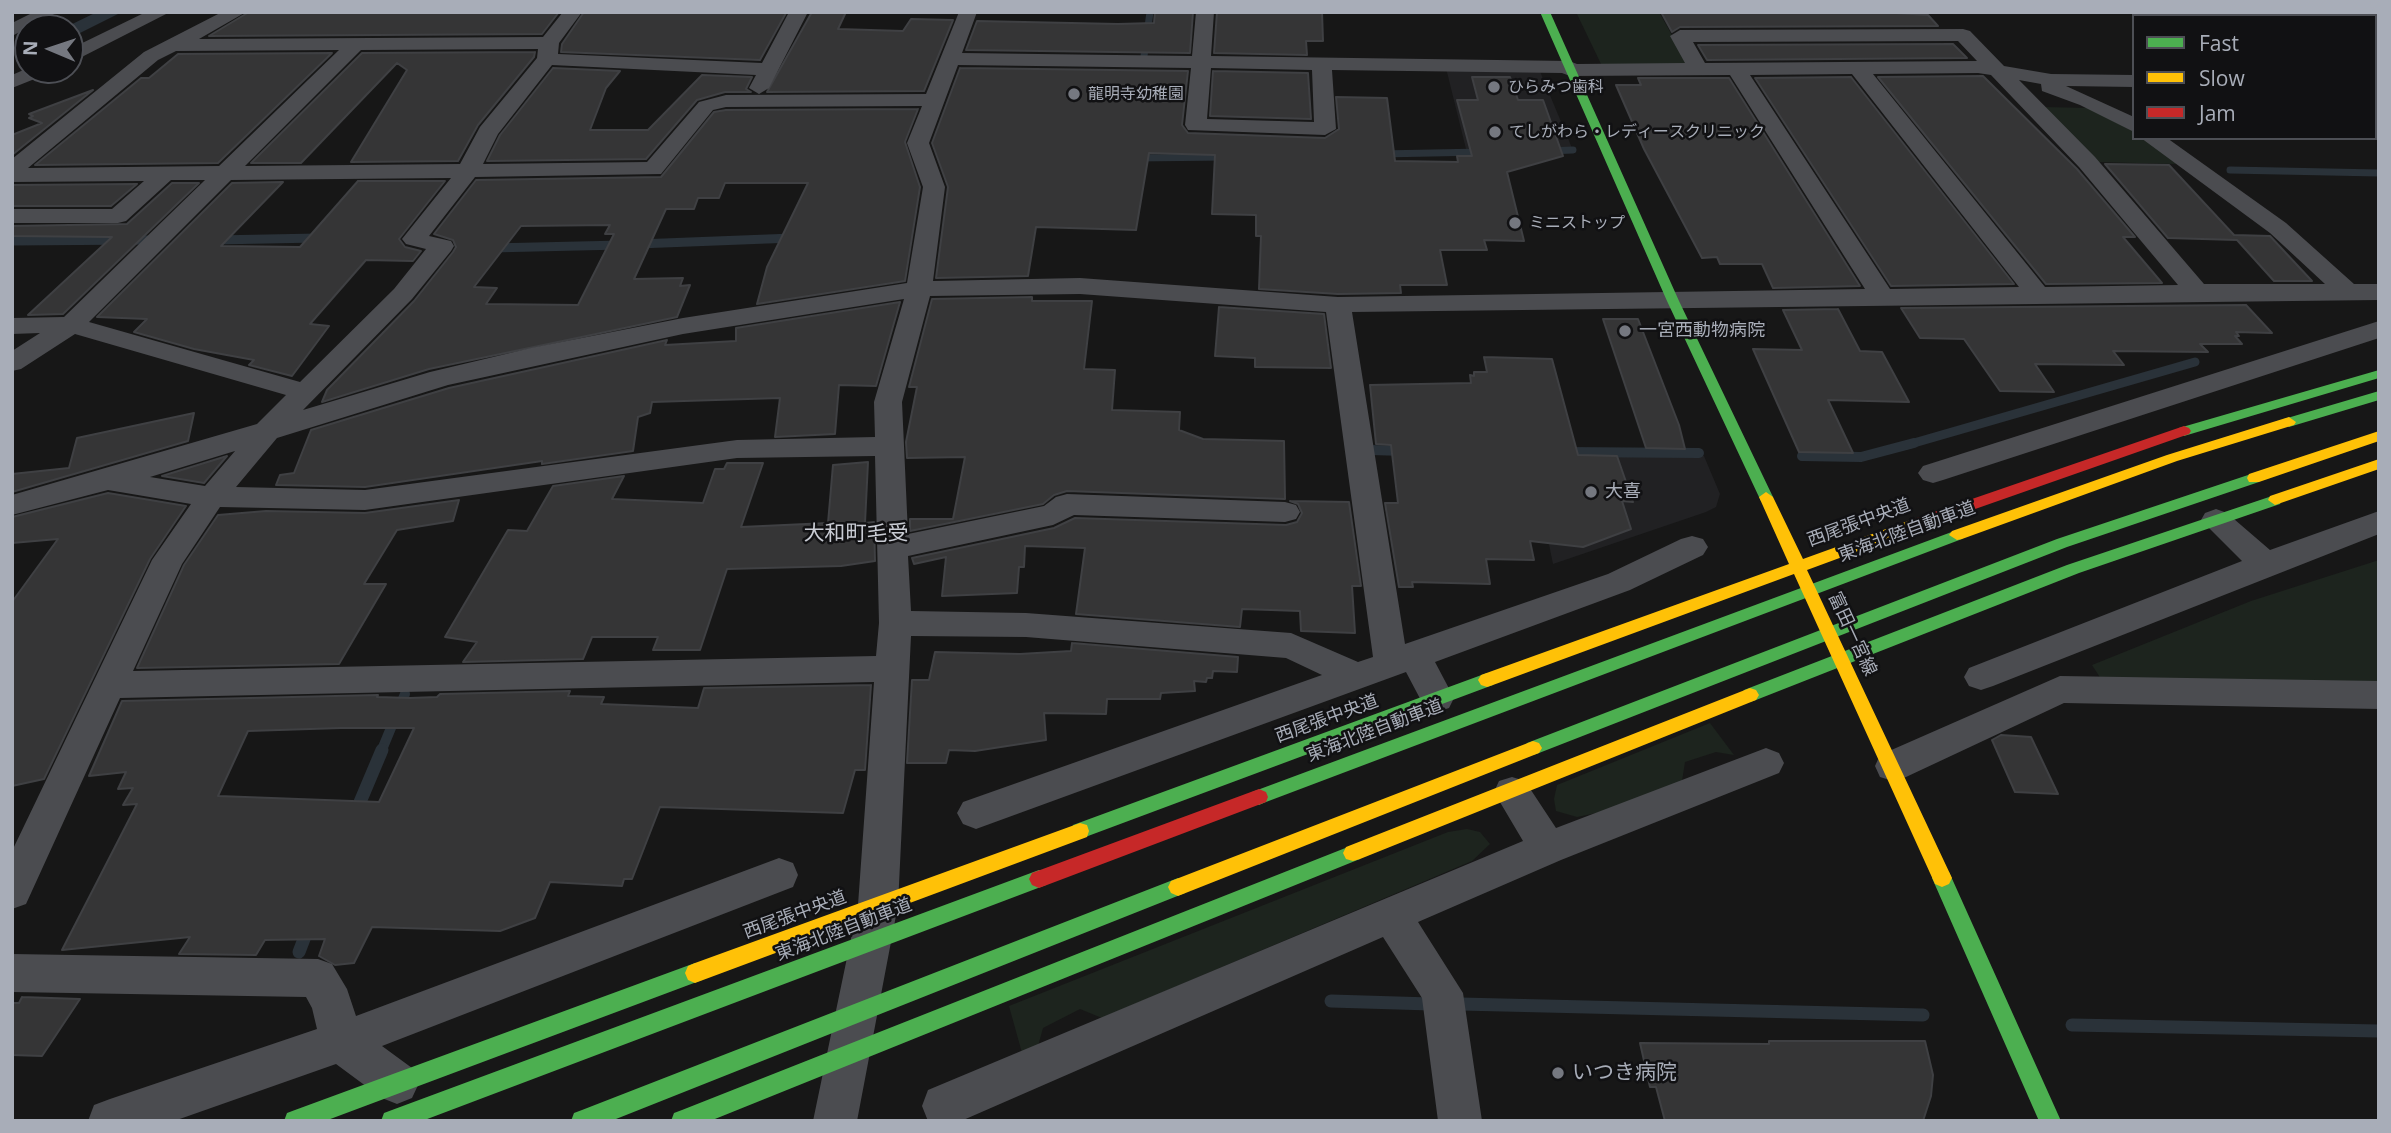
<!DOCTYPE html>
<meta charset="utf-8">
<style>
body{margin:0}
#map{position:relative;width:2391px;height:1133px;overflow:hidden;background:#171717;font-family:"Open Sans",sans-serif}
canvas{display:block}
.frame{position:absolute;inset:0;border:14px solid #a8adb8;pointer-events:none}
.legend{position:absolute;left:2132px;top:14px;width:245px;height:126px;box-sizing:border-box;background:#111113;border:2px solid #4d4f55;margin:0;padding:9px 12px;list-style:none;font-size:21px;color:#a8adb8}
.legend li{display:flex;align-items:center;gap:14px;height:35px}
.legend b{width:35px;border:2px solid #4d4f55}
.north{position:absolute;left:14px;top:14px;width:70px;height:70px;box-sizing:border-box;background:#111113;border:2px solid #4d4f55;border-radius:50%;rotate:272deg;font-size:19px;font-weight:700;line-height:28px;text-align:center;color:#a8adb8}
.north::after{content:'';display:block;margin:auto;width:24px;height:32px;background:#757880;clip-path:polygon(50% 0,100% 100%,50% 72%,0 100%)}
</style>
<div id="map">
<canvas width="2391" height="1133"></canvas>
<div class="frame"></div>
<ul class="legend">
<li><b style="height:9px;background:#4caf50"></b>Fast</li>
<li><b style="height:9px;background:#ffc107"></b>Slow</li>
<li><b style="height:9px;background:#c62828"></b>Jam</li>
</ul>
<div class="north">N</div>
</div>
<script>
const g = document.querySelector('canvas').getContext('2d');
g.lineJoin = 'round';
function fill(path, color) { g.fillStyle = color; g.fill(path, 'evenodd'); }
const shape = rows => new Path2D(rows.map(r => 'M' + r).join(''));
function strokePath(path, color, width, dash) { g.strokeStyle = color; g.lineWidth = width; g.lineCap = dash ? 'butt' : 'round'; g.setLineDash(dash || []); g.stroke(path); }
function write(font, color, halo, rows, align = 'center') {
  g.font = font + ' "Open Sans","Noto Sans JP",sans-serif'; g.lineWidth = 5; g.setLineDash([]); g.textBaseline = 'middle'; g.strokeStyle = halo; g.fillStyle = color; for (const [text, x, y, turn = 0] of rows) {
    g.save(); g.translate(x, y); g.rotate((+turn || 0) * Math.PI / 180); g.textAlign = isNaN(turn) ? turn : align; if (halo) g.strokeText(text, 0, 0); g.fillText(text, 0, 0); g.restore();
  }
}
fill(shape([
 [1446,68,1539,69,1572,148,1466,149],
 [1530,451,1704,456,1720,494,1716,507,1706,512,1553,564]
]), '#212123');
fill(shape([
 [1576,12,1659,12,1688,64,1601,64],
 [2042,107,2089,108,2134,132,2134,138,2143,138,2177,164,2096,162],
 [2379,560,2379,685,2101,679,2092,665,2251,601],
 [1710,723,1734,755,1716,752,1685,762,1682,781,1611,810,1577,817,1556,811,1554,799,1557,785],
 [1467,829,1480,832,1490,844,1472,861,1102,1018,1080,1009,1043,1028,1038,1046,1022,1053,1009,1006,1448,832]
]), '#1d241e');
fill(shape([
 [97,12,122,12,70,38,70,28,64,28]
]), '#2a3239');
strokePath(shape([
 [1144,56,1150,12],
 [1548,151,1573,150],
 [1380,154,1483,152],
 [1135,158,1227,157],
 [2230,170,2379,173]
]), '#2a3239', 7);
strokePath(shape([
 [215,240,318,238],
 [12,241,147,240],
 [638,244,793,238],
 [491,248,622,245],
 [1907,445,2195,362]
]), '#2a3239', 9);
strokePath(shape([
 [1371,450,1404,451],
 [1563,452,1699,453],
 [1802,456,1861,457,1914,443],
 [381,752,405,694]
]), '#2a3239', 10);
strokePath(shape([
 [355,814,382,750],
 [299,952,309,926],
 [1331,1001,1431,1004],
 [1461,1004,1923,1015],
 [2072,1025,2379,1031]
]), '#2a3239', 13);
const building = shape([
 [249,12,559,12,542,34,209,36,249,12],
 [584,12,738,12,786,13,760,60,561,52,562,44,584,12],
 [812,12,846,12,838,29,903,31,911,19,953,20,924,91,767,92,812,12],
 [1155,12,1193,12,1190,53,966,50,977,21,1118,24,1154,23,1155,12],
 [1217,12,1322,12,1323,41,1306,41,1307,55,1214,53,1217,12],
 [1661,12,1879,12,1928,15,1938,26,1680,27,1672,32,1661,12],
 [1953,44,1967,58,1707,60,1698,45,1953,44],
 [535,52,534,57,478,125,458,161,351,162,407,70,397,63,301,163,251,163,362,53,535,52],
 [332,53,218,163,35,165,141,78,149,78,178,54,332,53],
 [553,68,620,71,606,88,590,130,648,130,702,75,752,77,746,89,751,92,725,92,697,100,646,159,487,161,500,135,553,68],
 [960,68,1188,71,1182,125,1188,133,1325,138,1339,129,1336,97,1387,98,1395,161,1458,162,1457,156,1472,156,1457,100,1478,100,1472,77,1510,77,1518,100,1543,100,1563,156,1507,172,1524,241,1484,240,1487,250,1440,250,1447,285,1400,285,1401,293,1338,294,1259,289,1261,236,1256,236,1256,215,1212,214,1215,155,1149,153,1136,230,1036,227,1028,276,936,278,948,187,932,143,960,68],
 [1213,71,1308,73,1311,119,1210,116,1213,71],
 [1983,76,2077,169,2135,237,2123,237,2162,283,2046,284,1878,77,1983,76],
 [1851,77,2014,284,1891,286,1755,78,1851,77],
 [1638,78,1729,78,1860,286,1773,288,1762,264,1720,264,1717,257,1702,258,1644,149,1616,85,1641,85,1638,78],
 [93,90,12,155,12,135,42,123,29,118,33,116,29,114,93,90],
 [918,109,905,142,920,187,905,281,757,304,767,267,808,183,725,183,719,198,698,198,694,209,666,209,634,279,683,278,680,286,690,285,677,317,429,369,322,402,327,390,414,301,453,252,456,247,453,240,434,234,476,180,661,177,714,112,726,110,918,109],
 [610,225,605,234,614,234,578,305,486,304,497,288,474,287,521,226,610,225],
 [2105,164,2169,165,2234,235,2270,236,2312,281,2274,281,2237,240,2168,238,2105,164],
 [358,181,445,181,399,239,405,247,421,251,413,261,366,260,310,324,329,326,292,376,249,365,254,360,194,349,134,332,147,319,97,317,232,183,283,182,221,246,300,247,358,181],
 [172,183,199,183,63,314,28,315,112,237,12,236,12,226,127,224,172,183],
 [137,184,111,206,12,206,12,185,137,184],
 [1032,297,1032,301,1092,301,1084,369,1115,370,1112,410,1180,412,1179,430,1203,439,1284,441,1285,499,1067,491,1054,495,1043,504,910,531,910,519,953,519,965,457,907,458,906,442,917,387,909,387,932,299,1032,297],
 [900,302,876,386,839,385,835,434,775,437,780,398,652,402,650,413,638,417,633,451,542,464,542,461,365,487,276,485,280,475,294,473,311,430,449,388,667,340,665,345,736,341,736,328,900,302],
 [2246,305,2272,333,2236,332,2239,336,2235,336,2242,344,2200,344,2208,352,2113,351,2124,365,2035,364,2054,392,2000,391,1964,339,1920,338,1901,308,2246,305],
 [1219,307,1324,314,1331,368,1255,367,1255,358,1215,356,1219,307],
 [1838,309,1860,351,1882,352,1909,402,1828,400,1853,453,1799,452,1753,349,1802,350,1783,310,1838,309],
 [1603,319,1638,319,1679,425,1685,449,1646,448,1603,319],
 [1484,357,1552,359,1578,455,1617,456,1633,502,1622,501,1631,529,1583,547,1530,541,1534,560,1486,559,1490,584,1412,582,1413,587,1399,587,1385,503,1398,503,1391,445,1376,444,1370,385,1471,383,1470,375,1474,376,1474,372,1487,372,1484,357],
 [194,413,188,441,12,492,12,474,69,468,77,438,194,413],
 [227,456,204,483,162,476,227,456],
 [868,462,865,523,874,522,875,561,841,566,727,569,700,650,653,650,658,637,592,637,583,659,463,662,477,642,445,637,508,530,527,531,553,486,624,476,612,499,703,503,715,469,724,469,727,463,763,463,741,527,828,523,833,465,868,462],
 [108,493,186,506,150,559,44,779,12,786,12,602,58,539,12,543,12,517,108,493],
 [459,500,453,521,397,530,364,584,386,584,339,664,137,668,184,565,218,515,266,511,365,513,459,500],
 [1290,501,1349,502,1361,586,1352,586,1355,633,1301,631,1300,611,1242,609,1240,627,1076,614,1085,548,1025,546,1024,567,1019,567,1017,593,942,596,946,557,914,564,912,558,1054,528,1075,518,1286,525,1297,522,1302,513,1298,504,1290,501],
 [1072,643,1238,657,1237,672,1213,671,1212,678,1207,678,1206,682,1194,681,1195,691,1161,693,1160,699,1107,699,1106,714,1044,713,1046,740,975,751,949,750,946,763,907,763,912,680,929,680,935,652,1020,654,1071,651,1072,643],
 [871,685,865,770,855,770,843,813,660,807,632,879,624,879,622,886,550,882,535,918,500,931,372,927,354,963,335,965,319,956,325,939,265,940,256,955,179,954,190,937,62,950,137,804,123,805,133,788,118,789,126,772,89,776,122,701,378,695,377,697,410,698,437,697,440,694,570,691,568,696,604,697,601,704,698,708,704,688,871,685],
 [341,728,414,728,379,802,218,796,248,731,341,728],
 [2001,735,2031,737,2058,794,2015,792,1992,740,2001,735],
 [22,997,80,999,42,1056,12,1055,12,1003,19,1003,22,997],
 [1769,1041,1925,1041,1933,1075,1931,1096,1923,1121,1665,1121,1656,1087,1650,1087,1640,1043,1769,1044,1769,1041]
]);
fill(building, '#353536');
strokePath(building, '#3f4043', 2);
fill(shape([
 [34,12,58,12,12,36,12,23,34,12],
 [146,12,170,12,70,63,70,49,146,12],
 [222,12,246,12,199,39,543,37,563,12,582,12,559,43,558,54,762,63,789,12,808,12,769,88,759,94,749,88,756,75,552,65,498,134,483,164,647,162,699,102,726,95,926,94,959,12,977,12,962,53,1192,56,1196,12,1214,12,1211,56,1569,61,1577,64,1685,63,1670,36,1680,30,1963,29,1970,31,2004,66,2051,74,2134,75,2134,87,2066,86,2134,117,2134,132,2080,105,2042,91,2041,84,2019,80,2095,157,2204,284,2325,284,2270,233,2141,138,2167,138,2286,223,2354,284,2379,284,2379,300,1352,312,1405,644,1608,574,1681,539,1692,536,1703,539,1708,547,1703,555,1630,590,1435,662,1454,698,1449,708,1437,712,1425,708,1406,672,976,829,963,824,957,813,963,802,1322,675,1286,658,1026,637,911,636,898,905,857,1121,813,1121,858,905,874,682,120,698,26,904,12,909,12,851,152,560,191,504,108,490,12,515,12,495,257,424,286,395,75,334,21,369,12,371,12,351,40,333,12,334,12,318,64,317,205,180,171,180,126,221,118,223,12,223,12,209,112,209,144,181,12,182,12,159,144,52,222,12],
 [1958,41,1977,61,1705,63,1693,42,1958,41],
 [538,49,537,58,480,127,460,164,245,166,361,50,538,49],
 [339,50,219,166,28,168,158,60,176,51,339,50],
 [958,65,1191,68,1185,125,1188,130,1325,135,1336,129,1332,70,1562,73,1570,76,1730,75,1865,289,1338,297,1080,278,933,281,945,187,929,143,958,65],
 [1211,68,1312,70,1314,122,1207,119,1211,68],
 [1978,73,1991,75,2079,167,2178,285,2045,287,1873,74,1978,73],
 [1852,74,2019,287,1890,289,1750,75,1852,74],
 [922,106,907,143,923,187,907,283,683,318,531,348,430,372,303,410,412,299,451,251,454,246,451,241,429,236,475,177,661,174,713,110,726,107,922,106],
 [451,178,402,239,406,244,426,249,394,289,300,382,89,322,231,180,451,178],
 [1080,294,1326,312,1373,657,1358,662,1291,633,1026,613,911,611,908,556,1053,525,1074,515,1285,522,1296,519,1300,512,1296,505,1285,502,1067,494,1056,497,1044,506,908,534,902,402,930,296,1080,294],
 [904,299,874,402,875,437,737,440,365,490,236,487,277,438,448,385,683,334,904,299],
 [235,451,205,486,150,477,235,451],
 [875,456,879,623,876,656,133,671,182,564,220,507,365,510,737,458,875,456],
 [2288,12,2308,12,2310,16,2290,16,2288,12],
 [2375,67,2379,68,2379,82,2375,81,2375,67],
 [28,68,50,70,47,74,12,88,12,75,28,68],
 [2379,321,2379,338,1943,480,1933,483,1923,480,1918,473,1923,466,2379,321],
 [2216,509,2227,513,2270,550,2379,511,2379,534,1993,686,1981,690,1969,686,1964,677,1969,668,2242,561,2201,520,2205,513,2216,509],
 [2060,676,2379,681,2379,709,2064,703,1906,777,1893,781,1880,777,1875,766,1880,755,2060,676],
 [1766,748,1779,753,1784,763,1779,773,1561,860,1418,922,1463,993,1482,1121,1438,1121,1422,998,1383,937,961,1121,928,1121,922,1106,928,1090,1523,841,1494,792,1499,781,1512,777,1525,781,1556,828,1766,748],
 [779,858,793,863,798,875,793,887,382,1046,412,1068,419,1083,412,1098,397,1104,382,1098,336,1064,174,1121,88,1121,94,1105,110,1099,317,1029,312,1008,306,997,12,992,12,954,318,959,332,964,347,989,356,1016,779,858]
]), '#4b4c50');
fill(shape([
 [1540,12,1550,12,1679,301,1773,497,1771,501,1761,501,1759,497,1667,301,1540,12],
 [2379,370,2379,378,2184,436,2177,431,2179,428,2379,370],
 [2379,391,2379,400,2289,427,2282,422,2284,419,2379,391],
 [2254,473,2261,478,2259,482,2067,547,1539,753,1533,755,1527,753,1524,748,1527,743,2057,539,2254,473],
 [2275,495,2282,500,2280,504,2079,573,1756,700,1750,702,1744,700,1741,695,1744,690,2067,565,2275,495],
 [1957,530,1965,535,1962,539,1266,802,1259,805,1252,802,1250,797,1252,792,1957,530],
 [1487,673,1493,675,1496,680,1493,685,1080,839,1073,837,1071,831,1073,825,1487,673],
 [1353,845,1360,847,1363,853,1360,859,710,1121,671,1121,674,1113,682,1110,1353,845],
 [1942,869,1949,872,2061,1121,2039,1121,1932,878,1935,872,1942,869],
 [1039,870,1046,873,1049,879,1046,885,422,1121,381,1121,384,1113,392,1110,1039,870],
 [1178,878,1185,881,1188,887,1185,893,611,1121,571,1121,574,1113,582,1110,1178,878],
 [695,963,702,966,705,973,702,980,325,1121,284,1121,287,1113,295,1110,695,963]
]), '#4caf50');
fill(shape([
 [2289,417,2296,422,2294,425,2177,461,1962,539,1957,540,1949,535,1952,531,2167,455,2289,417],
 [2379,431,2379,441,2259,482,2249,482,2247,478,2249,474,2379,431],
 [2379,459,2379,469,2275,505,2268,500,2270,496,2379,459],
 [1766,492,1773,497,1803,559,1911,520,1916,519,1924,524,1921,528,1807,570,1952,878,1949,884,1942,887,1935,884,1794,574,1493,685,1487,687,1481,685,1478,680,1481,675,1789,564,1759,497,1766,492],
 [1750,688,1756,690,1759,695,1756,700,1360,859,1353,861,1346,859,1343,853,1346,847,1750,688],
 [1533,741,1539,743,1542,748,1539,753,1178,896,1171,893,1168,887,1171,881,1533,741],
 [1080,823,1087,825,1089,831,1087,837,695,983,688,980,685,973,688,966,695,963,1080,823]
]), '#ffc107');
fill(shape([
 [2184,426,2189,428,2191,431,2189,434,1921,528,1916,529,1908,524,1911,520,2184,426],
 [1259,789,1266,792,1268,797,1266,802,1039,888,1032,885,1029,879,1032,873,1259,789]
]), '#c62828');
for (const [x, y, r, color] of [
 [1494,87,7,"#757880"],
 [1074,94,7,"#757880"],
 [1495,132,7,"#757880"],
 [1515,223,7,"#757880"],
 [1625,331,7,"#757880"],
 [1591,492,7,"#757880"],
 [1558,1073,7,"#757880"]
]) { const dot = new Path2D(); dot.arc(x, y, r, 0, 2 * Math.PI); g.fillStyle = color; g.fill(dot); strokePath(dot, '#111113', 2.5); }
write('16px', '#a8adb8', '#111113', [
 ["ひらみつ歯科",1508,87],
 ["龍明寺幼稚園",1088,94],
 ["てしがわら・レディースクリニック",1509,132],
 ["ミニストップ",1529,223]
], 'left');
write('18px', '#a8adb8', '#111113', [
 ["一宮西動物病院",1639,331],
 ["大喜",1605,492]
], 'left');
write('18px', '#a8adb8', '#111113', [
 ["西尾張中央道",1859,523,-20],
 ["東海北陸自動車道",1907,532,-20],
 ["富田一宮線",1852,634,65],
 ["西尾張中央道",1327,719,-20],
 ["東海北陸自動車道",1375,731,-21],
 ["西尾張中央道",795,915,-20],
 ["東海北陸自動車道",844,930,-21]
]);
write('21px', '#c9ccd4', '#111113', [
 ["大和町毛受",856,534]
]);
write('21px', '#a8adb8', '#111113', [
 ["いつき病院",1572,1073]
], 'left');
</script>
